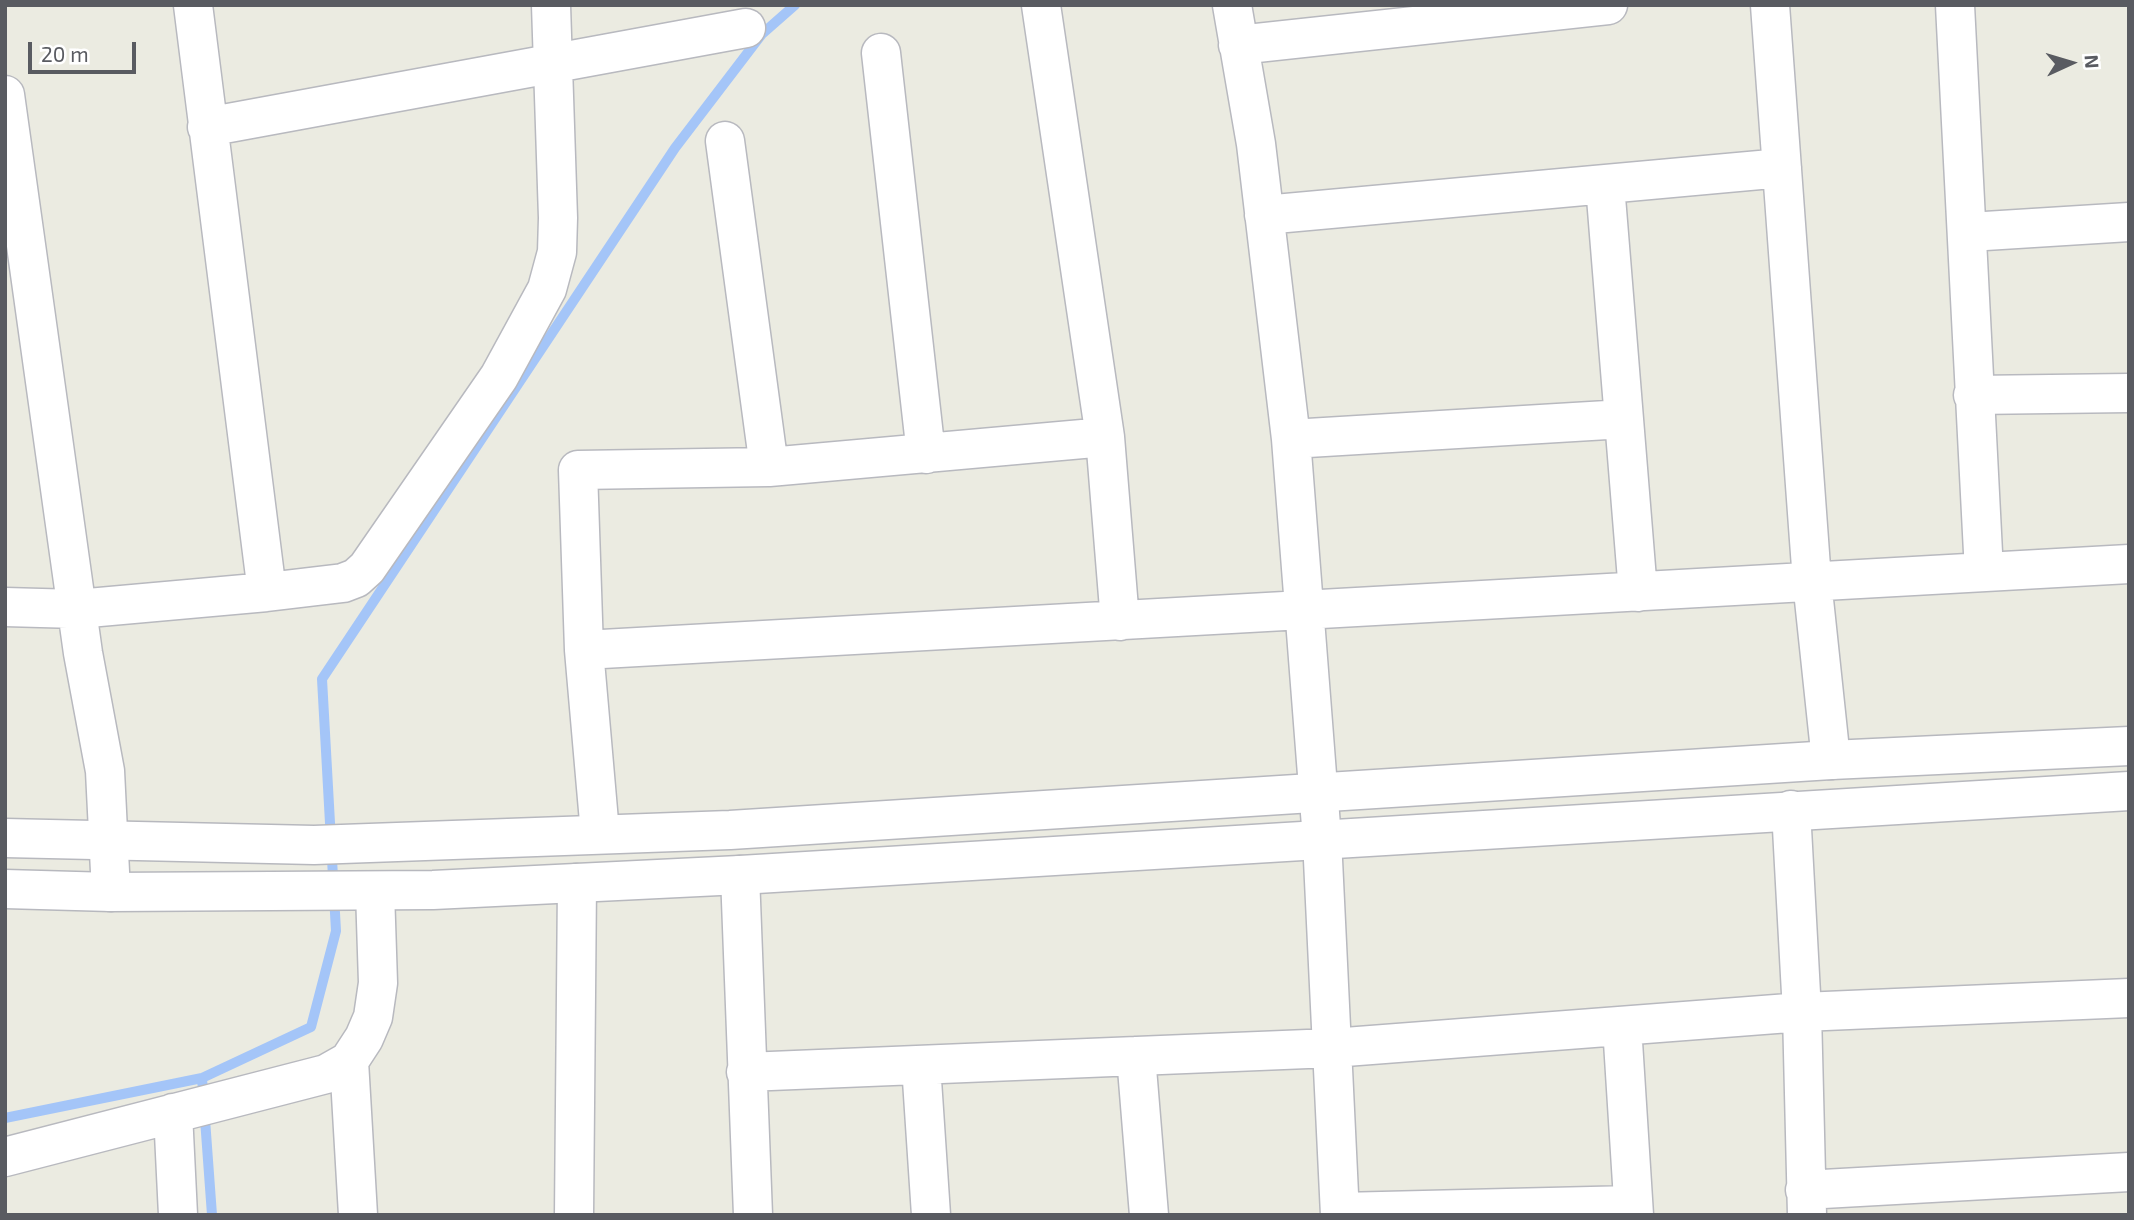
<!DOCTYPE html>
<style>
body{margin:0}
#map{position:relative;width:2134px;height:1220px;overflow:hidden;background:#ebebe1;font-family:"Exo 2",sans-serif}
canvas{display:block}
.frame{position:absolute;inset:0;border:7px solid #595b61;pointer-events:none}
.north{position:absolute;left:2036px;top:28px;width:70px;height:70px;-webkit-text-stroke:5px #fff;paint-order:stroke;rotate:86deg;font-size:19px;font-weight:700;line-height:28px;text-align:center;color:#595b61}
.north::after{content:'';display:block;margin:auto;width:24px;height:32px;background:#595b61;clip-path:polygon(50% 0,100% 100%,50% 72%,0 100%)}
.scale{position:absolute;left:28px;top:42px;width:108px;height:32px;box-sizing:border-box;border:4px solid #595b61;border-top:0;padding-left:9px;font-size:21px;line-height:24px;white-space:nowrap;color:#595b61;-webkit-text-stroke:5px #fff;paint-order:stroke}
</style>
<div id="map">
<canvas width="2134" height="1220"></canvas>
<div class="frame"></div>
<div class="north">N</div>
<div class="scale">20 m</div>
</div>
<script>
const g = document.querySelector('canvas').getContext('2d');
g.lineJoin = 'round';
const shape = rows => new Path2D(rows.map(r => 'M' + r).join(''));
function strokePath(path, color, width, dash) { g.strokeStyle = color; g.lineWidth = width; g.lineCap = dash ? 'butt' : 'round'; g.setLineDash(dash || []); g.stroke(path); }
strokePath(shape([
 [202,1078,212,1215],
 [5,1118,202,1078,311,1027,336,931,322,679,675,148,762,34,795,5]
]), '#a4c5f8', 10);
const street = shape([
 [193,5,267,592],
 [1041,5,1105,437,1120,621],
 [1232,5,1256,144,1291,439,1322,839,1340,1215],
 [1770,5,1812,581,1831,760],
 [1955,5,1984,572],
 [1238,45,1608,5],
 [881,53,926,454],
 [5,95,83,653,105,771,111,892],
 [207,127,746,28],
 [725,141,769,467],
 [1605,185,1638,592],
 [1264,215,1782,168],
 [1969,232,2129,222],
 [1973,395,2129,393],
 [1291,439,1624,419],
 [5,607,77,609,267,592,343,583,356,578,367,568,499,377,547,289,557,252,558,218,551,5],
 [584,650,578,470,769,467,1105,437],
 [1791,810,1802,1012,1807,1215],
 [600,833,584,650,2129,564],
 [740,875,753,1215],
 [1622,1026,1634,1215],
 [1136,1056,1149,1215],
 [349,1061,358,1215],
 [921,1065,931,1215],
 [746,1072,1332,1048,1802,1012,2129,998],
 [173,1113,178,1215],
 [5,1157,326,1074,349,1061,364,1038,373,1017,378,983,375,891],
 [1805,1190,2129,1172],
 [1340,1212,1633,1205],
 [574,1215,577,883]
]);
const secondary = shape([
 [5,838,314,845,730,830,1831,760,2129,746],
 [5,889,111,892,433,890,740,875,2129,791]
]);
strokePath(street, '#b8b9bf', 41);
strokePath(secondary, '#b7b8be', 41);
strokePath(street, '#fff', 38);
strokePath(secondary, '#fff', 38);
</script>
